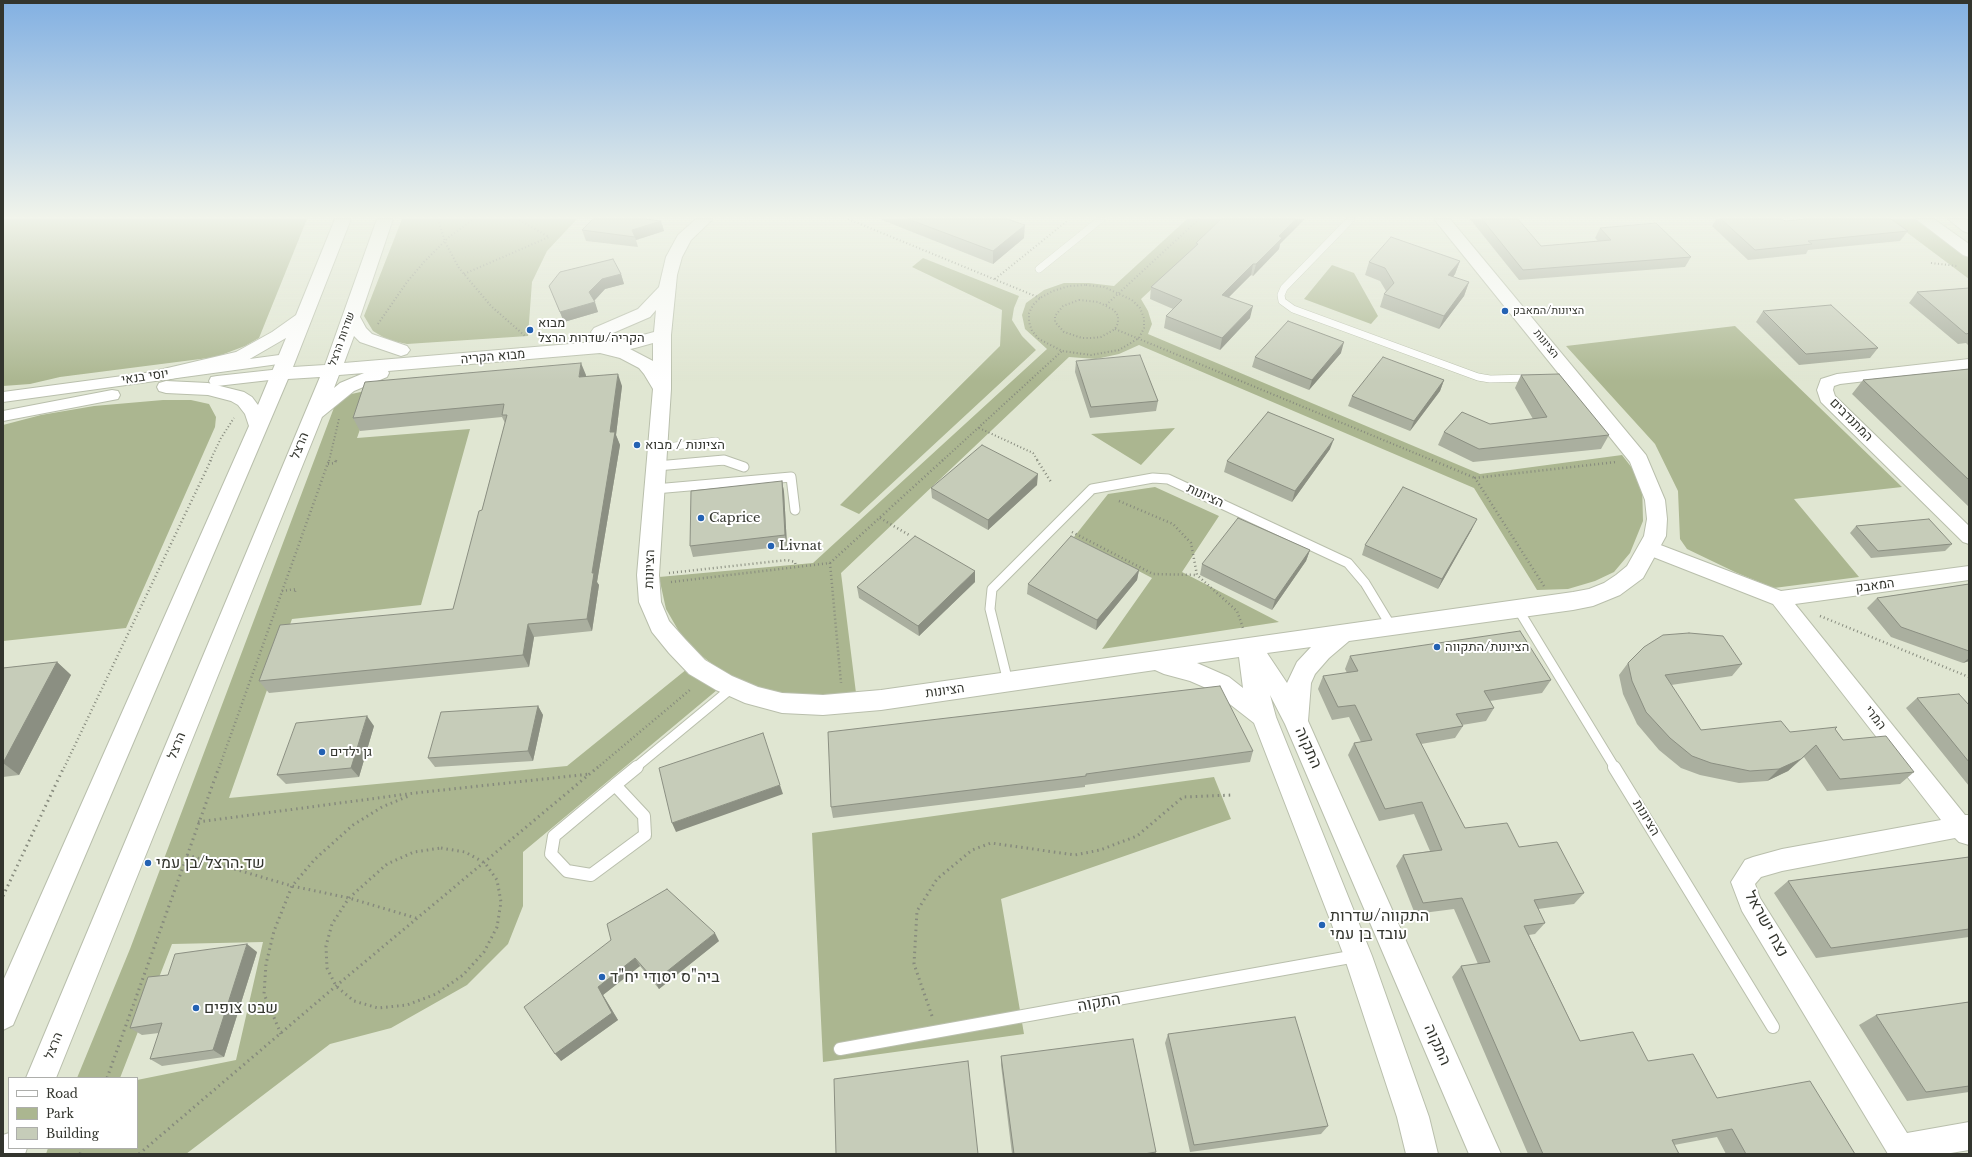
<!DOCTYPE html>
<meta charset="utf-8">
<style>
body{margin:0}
#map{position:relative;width:1972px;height:1157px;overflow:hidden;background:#e0e6d2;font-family:"Libre Baskerville",serif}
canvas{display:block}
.frame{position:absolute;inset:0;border:4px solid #33352e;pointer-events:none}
.legend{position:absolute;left:8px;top:1077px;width:130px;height:72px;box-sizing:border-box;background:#fff;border:1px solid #adaeab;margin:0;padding:5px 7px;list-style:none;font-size:12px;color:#33352e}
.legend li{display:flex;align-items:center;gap:8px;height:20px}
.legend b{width:20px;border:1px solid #adaeab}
</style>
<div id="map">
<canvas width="1972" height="1157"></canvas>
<div class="frame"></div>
<ul class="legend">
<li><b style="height:5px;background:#fff"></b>Road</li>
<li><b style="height:11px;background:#abb690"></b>Park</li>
<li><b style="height:11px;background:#c6ccb9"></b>Building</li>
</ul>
</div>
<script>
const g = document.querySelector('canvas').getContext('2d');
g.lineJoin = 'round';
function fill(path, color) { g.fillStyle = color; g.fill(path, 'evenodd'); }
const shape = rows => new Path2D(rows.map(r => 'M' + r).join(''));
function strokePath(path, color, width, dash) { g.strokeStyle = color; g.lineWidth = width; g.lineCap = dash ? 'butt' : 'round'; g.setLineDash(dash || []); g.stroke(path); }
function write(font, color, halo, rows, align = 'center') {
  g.font = font + ' "Libre Baskerville",Heebo,serif'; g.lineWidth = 4; g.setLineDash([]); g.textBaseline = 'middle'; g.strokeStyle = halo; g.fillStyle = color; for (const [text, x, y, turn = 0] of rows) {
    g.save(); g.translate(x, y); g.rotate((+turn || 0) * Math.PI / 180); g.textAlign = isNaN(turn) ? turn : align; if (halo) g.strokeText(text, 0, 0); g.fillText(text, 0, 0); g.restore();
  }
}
fill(shape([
 [3,219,307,219,259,338,245,346,216,357,60,377,30,384,3,386],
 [402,219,577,219,547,251,532,282,528,336,407,344,388,340,373,331,364,316],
 [1187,219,1227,219,1141,299,1148,311,1152,324,1148,334,1480,474,1622,455,1642,481,1643,521,1630,553,1614,572,1595,581,1568,589,1537,590,1474,488,1139,345,1119,354,1096,359,1069,357,841,573,856,693,790,696,750,686,721,671,702,656,681,635,666,609,659,577,813,563,1047,349,1025,329,1022,315,1026,303,1044,290,1064,283,1089,283,1114,286],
 [1889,219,1917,219,1969,258,1969,279],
 [923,258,1019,296,1014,308,1012,320,1022,336,1036,350,859,514,840,505,1000,346,1002,310,912,267],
 [1332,265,1354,273,1378,316,1371,324,1304,299],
 [1735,326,1902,487,1794,499,1859,577,1774,588,1737,573,1687,549,1680,539,1678,491,1655,444,1566,346],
 [374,389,357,438,470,429,421,605,292,619,229,798,567,766,687,669,717,690,523,852,523,906,508,944,467,985,391,1028,330,1044,186,1154,46,1154,48,1148,137,1148,137,1080,236,1060,263,942,172,944,120,1078,77,1078,130,949,338,397],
 [163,400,191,400,209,404,216,417,215,427,126,628,3,641,3,425,41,415,94,406],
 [1175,428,1141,465,1091,434],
 [1155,487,1219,516,1182,572,1279,622,1102,649,1152,578,1074,537,1108,494],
 [1214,777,1231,819,1001,899,1024,1034,823,1062,812,833]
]), '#abb690');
const laneFar2 = shape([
 [1351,219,1284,288,1281,295,1282,301,1293,309,1478,377,1490,379,1531,378],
 [1039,269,1101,219],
 [658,448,716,441],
 [712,461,727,461]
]);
const laneFar1 = shape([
 [724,460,744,467],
 [657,466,724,460],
 [655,489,791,477,795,510],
 [1518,609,1615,768],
 [1008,682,990,609,992,589,1092,489,1153,478,1168,479,1348,563,1365,583,1391,626],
 [635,768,733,687]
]);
const lane = shape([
 [1614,767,1773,1027],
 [615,785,644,816,645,835,591,875,567,871,551,854,554,836,615,785],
 [615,785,637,767],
 [840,1049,1356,956]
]);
const street = shape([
 [287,354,293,356,295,359,293,362,3,402,3,392,287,354],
 [1969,359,1969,369,1840,384,1834,386,1833,390,1835,396,1969,526,1969,544,1963,542,1821,402,1817,390,1821,379,1837,374,1969,359],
 [281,369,287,370,289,374,287,378,217,386,211,385,209,381,211,377,217,376,281,369],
 [112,390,118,391,120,395,118,399,3,421,3,411,112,390],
 [1650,541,1781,591,1969,566,1969,580,1795,604,1965,815,1969,815,1969,845,1959,842,1955,838,1782,871,1761,877,1755,884,1760,898,1907,1133,1969,1122,1969,1150,1945,1154,1888,1154,1742,911,1731,882,1745,860,1753,857,1782,849,1941,820,1773,604,1643,553,1641,548,1643,543,1650,541]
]);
const secondary = shape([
 [335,219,351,219,293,367,325,365,377,219,393,219,360,317,366,328,372,334,407,346,410,350,407,354,401,356,360,342,354,336,344,363,594,342,628,339,654,332,656,310,650,317,606,336,600,337,594,336,591,332,594,328,638,309,659,287,666,257,678,235,696,219,713,219,691,240,682,257,677,275,671,335,671,389,659,575,661,602,669,621,685,639,705,660,732,676,758,687,782,693,823,695,881,690,1573,592,1589,589,1604,583,1616,575,1627,566,1644,536,1647,519,1645,500,1630,462,1434,219,1450,219,1646,455,1665,500,1667,519,1666,536,1643,578,1620,595,1593,606,1573,610,1349,641,1329,658,1315,674,1311,683,1308,721,1501,1154,1469,1154,1285,724,1270,695,1276,717,1372,956,1429,1117,1438,1154,1406,1154,1397,1117,1344,956,1254,723,1213,691,1190,681,1164,674,1155,670,881,710,823,715,782,713,745,703,716,690,689,674,669,653,652,632,639,602,637,575,653,389,644,374,639,368,620,358,600,353,388,371,389,373,387,377,354,391,322,417,56,1078,26,1078,320,377,288,379,13,1025,3,1030,3,981,249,426,245,414,238,405,231,401,208,395,166,393,159,391,157,387,159,383,166,381,208,383,244,392,252,397,258,405,286,338,248,360,228,366,166,380,159,378,157,374,159,370,236,352,272,332,296,315,335,219],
 [653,343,653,361,630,349,635,348,653,343],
 [364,373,340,383,334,388,339,375,364,373],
 [1311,647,1297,662,1287,683,1267,653,1311,647],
 [1239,657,1243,688,1229,677,1197,663,1239,657],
 [1916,219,1934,219,1969,244,1969,257,1963,255,1916,219],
 [1948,219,1966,219,1969,221,1969,233,1963,231,1948,219],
 [9,1133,9,1148,27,1148,25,1154,3,1154,3,1135,9,1133]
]);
strokePath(laneFar2, '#b9bfac', 8);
strokePath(laneFar1, '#b9bfac', 11);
strokePath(lane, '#b9bfac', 14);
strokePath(street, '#b9bfac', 2);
strokePath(secondary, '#b9bfac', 2);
strokePath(shape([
 [438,219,445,242,459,268,491,306,525,336],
 [848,219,1040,298],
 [1931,263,1957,266],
 [464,274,549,237,518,219],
 [995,279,1067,221],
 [1086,285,1104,287,1132,300,1140,308,1144,318,1144,328,1139,338,1119,350,1091,355,1062,351,1039,339,1032,331,1029,322,1029,313,1033,305,1040,298,1053,291,1069,286,1086,285],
 [1079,300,1098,302,1114,310,1118,316,1118,323,1115,329,1101,337,1092,338,1082,338,1064,332,1055,322,1055,316,1063,306,1079,300],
 [1106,305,1199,219],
 [378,324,407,282,424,262,449,237,474,219],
 [1115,329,1434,461],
 [979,428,1033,453,1038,461],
 [210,461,221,438,234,418],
 [329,461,339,419],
 [336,461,337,459],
 [942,461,1062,351]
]), '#868a7d', 2, [1, 2.5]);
strokePath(shape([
 [1037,460,1051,482],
 [1432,460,1475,478],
 [328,464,335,463,336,460],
 [1119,501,1173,524,1191,543,1197,575,1237,611,1243,628],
 [880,518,909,535],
 [1072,532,1153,574,1197,575],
 [830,563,943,460],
 [669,573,787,560,795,562,796,567],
 [671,582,830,563,841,683],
 [1544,586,1475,478,1616,462],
 [282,591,296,589,294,594],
 [1820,616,1969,677],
 [64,768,211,460],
 [219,768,329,460],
 [597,768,691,689]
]), '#868a7d', 2.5, [1, 3]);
strokePath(shape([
 [198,822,415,793,590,774],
 [441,848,465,852,485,863,497,880,501,902,497,927,484,952,463,975,436,994,407,1005,378,1008,354,1001,336,986,327,968,326,946,332,924,349,898,387,864,414,852,441,848],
 [187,855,292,886,349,898,416,918],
 [3,896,64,767],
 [932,1016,914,964,917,911,937,879,972,850,991,843,1075,855,1100,850,1137,836,1183,797,1233,795],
 [281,1034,264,994,266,964,274,931,292,886,315,859,353,825,382,807,411,795],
 [107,1078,219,767],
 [80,1154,82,1148],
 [139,1154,336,986,598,767]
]), '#868a7d', 3, [1.5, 4]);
strokePath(laneFar2, '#fff', 7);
strokePath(laneFar1, '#fff', 9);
strokePath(lane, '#fff', 12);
fill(street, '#fff');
fill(secondary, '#fff');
fill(shape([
 [882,219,1007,219,1024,238,993,264,882,220],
 [1470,219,1518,219,1541,246,1598,241,1595,238,1600,228,1691,257,1685,267,1519,280],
 [1716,219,1782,219,1785,221,1908,231,1900,241,1808,250,1806,254,1748,260,1712,226],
 [661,221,664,231,636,240,638,247,586,241,582,230],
 [1196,243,1280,244,1279,249,1253,276,1251,275,1229,297,1250,318,1220,350,1164,328,1166,316,1173,309,1150,299,1151,287,1195,246],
 [1460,261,1455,274,1453,277,1469,282,1464,296,1439,329,1380,307,1384,294,1386,291,1380,281,1365,275,1369,262],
 [621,274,624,284,605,289,594,301,598,312,564,322,549,286],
 [1969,288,1969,346,1966,343,1958,344,1909,303,1917,292],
 [1763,311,1878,348,1870,358,1799,365,1756,322],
 [1341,353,1309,390,1252,367,1255,357],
 [1076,361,1158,401,1156,411,1090,418,1075,372],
 [1969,369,1969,507,1852,394,1863,380],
 [586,375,586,377,622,386,616,435,620,445,597,582,599,585,592,631,534,637,529,667,269,693,259,681,453,609,482,510,505,423,502,417,360,431,353,418],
 [1521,375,1609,435,1601,449,1473,462,1438,445,1444,432,1490,424,1533,419,1515,388],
 [1444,380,1440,391,1410,431,1348,406,1352,396],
 [1330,449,1292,502,1224,472,1227,461],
 [782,481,784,492,787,546,693,557,690,546],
 [1037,485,988,530,932,498,931,488],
 [1856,526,1952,544,1945,551,1871,558,1850,533],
 [1472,529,1438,589,1362,555,1365,545],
 [1310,550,1306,561,1272,610,1200,575,1202,564],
 [1139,570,1137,580,1096,630,1027,594,1028,584],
 [975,582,919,636,859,598,857,587],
 [1969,584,1969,661,1963,663,1891,637,1867,608,1877,598],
 [1350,656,1551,680,1542,693,1490,701,1494,708,1486,721,1462,725,1463,726,1455,738,1421,744,1465,828,1519,847,1584,893,1574,904,1538,909,1545,923,1535,934,1529,935,1580,1041,1648,1061,1717,1098,1855,1154,1726,1154,1717,1137,1674,1145,1679,1154,1528,1154,1452,977,1461,966,1478,964,1454,909,1415,914,1396,866,1403,855,1430,851,1414,814,1379,821,1348,755,1354,743,1361,742,1349,717,1332,720,1318,689,1323,676,1347,673,1345,669],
 [57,662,71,675,19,775,3,777,3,668],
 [1628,663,1742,664,1732,676,1671,685,1701,730,1790,732,1835,729,1843,740,1914,772,1900,784,1827,791,1804,757,1788,771,1767,781,1739,783,1700,775,1681,768,1659,750,1637,724,1623,694,1619,675],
 [1917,698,1969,705,1969,786,1906,708],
 [538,706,543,715,533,761,435,767,428,758],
 [374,726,359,777,286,784,277,775],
 [1253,751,1250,762,1085,785,1085,787,833,818,831,807],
 [1969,857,1969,937,1816,958,1774,893,1788,881],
 [611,940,719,941,659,989,640,966,603,995,618,1020,561,1061],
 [257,952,224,1057,162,1066,150,1059,159,1033,142,1035,130,1028,168,975],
 [1969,1002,1969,1092,1907,1101,1859,1025,1876,1015],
 [1168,1034,1328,1126,1321,1134,1190,1152,1165,1043],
 [1001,1056,1156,1152,1155,1154,1012,1154,1001,1065]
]), '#aaaf9f');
fill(shape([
 [1296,219,1305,219,1280,244,1279,249,1253,276,1256,264,1279,236],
 [661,221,664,231,636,240,632,230],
 [1025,225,1024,238,993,264,993,251],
 [1460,261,1455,274,1444,289,1448,275],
 [1253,264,1251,275,1220,306,1222,295],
 [621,274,624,284,605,289,593,302,589,292,602,279],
 [1469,282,1464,296,1439,329,1444,316],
 [595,302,598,312,564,322,560,312],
 [1253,306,1250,318,1220,350,1222,338],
 [1344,342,1341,353,1309,390,1312,380],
 [581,363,586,375,583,390,579,377],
 [618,374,622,386,616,435,620,445,597,582,599,585,592,631,587,619,592,573,610,432],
 [1444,380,1440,391,1410,431,1414,421],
 [1334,439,1330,449,1292,502,1295,491],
 [1038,474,1037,485,988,530,988,520],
 [782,481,784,492,787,546,785,535],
 [1477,519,1472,529,1438,589,1442,579],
 [1310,550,1306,561,1272,610,1275,600],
 [1139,570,1137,580,1096,630,1097,620],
 [975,571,975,582,919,636,918,626],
 [528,624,534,637,529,667,523,655],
 [1969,658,1969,661,1963,663],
 [57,662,71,675,19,775,3,763],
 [538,706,543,715,533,761,528,751],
 [367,716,374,726,359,777,351,768],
 [1816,745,1788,771,1767,781,1779,769],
 [780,785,783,794,676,832,672,823],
 [715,933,719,941,659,989,655,981],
 [247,944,257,952,224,1057,213,1050],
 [635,958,640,966,603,995,618,1020,561,1061,555,1054,598,987]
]), '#8b8f82');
const building = shape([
 [593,219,645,219,661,221,632,230,635,237,582,230,593,219],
 [908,219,1007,219,1025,225,993,251,908,219],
 [1221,219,1296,219,1279,236,1282,238,1256,264,1253,264,1222,295,1253,306,1222,338,1166,316,1182,300,1151,287,1198,244,1196,243,1221,219],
 [1482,219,1518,219,1541,246,1611,240,1600,228,1656,223,1691,257,1523,270,1482,219],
 [1721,219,1782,219,1785,221,1805,219,1891,219,1908,231,1808,241,1812,244,1755,250,1721,219],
 [1391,237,1460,261,1448,275,1469,282,1444,316,1384,294,1394,283,1385,268,1369,262,1391,237],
 [613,259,621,274,602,279,589,292,595,302,560,312,549,286,560,272,613,259],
 [1969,288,1969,333,1966,334,1917,292,1969,288],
 [1831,305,1878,348,1806,354,1763,311,1831,305],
 [1288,321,1344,342,1312,380,1255,357,1288,321],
 [1140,355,1158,401,1091,407,1076,361,1140,355],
 [1383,357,1444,380,1414,421,1352,396,1383,357],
 [581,363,579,377,618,374,610,432,615,432,592,573,594,573,587,619,528,624,523,655,259,681,280,625,453,609,479,511,482,510,507,415,502,415,504,404,353,418,365,382,581,363],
 [1969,369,1969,480,1863,380,1969,369],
 [1559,374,1609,435,1479,449,1444,432,1462,412,1490,424,1547,417,1521,375,1559,374],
 [1268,412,1334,439,1295,491,1227,461,1268,412],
 [982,445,1038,474,988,520,931,488,982,445],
 [782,481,785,535,690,546,691,491,782,481],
 [1403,487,1477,519,1442,579,1365,545,1403,487],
 [1238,518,1310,550,1275,600,1202,564,1238,518],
 [1929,519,1952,544,1878,551,1856,526,1929,519],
 [915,536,975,571,918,626,857,587,915,536],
 [1071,536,1139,570,1097,620,1028,584,1071,536],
 [1969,584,1969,651,1901,627,1877,598,1969,584],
 [1520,631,1551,680,1484,691,1494,708,1456,714,1463,726,1416,734,1465,828,1507,823,1519,847,1557,842,1584,893,1534,900,1545,923,1524,926,1580,1041,1633,1032,1648,1061,1693,1054,1717,1098,1810,1081,1855,1154,1746,1154,1732,1129,1672,1140,1679,1154,1543,1154,1461,966,1490,962,1462,898,1423,903,1403,855,1442,850,1422,802,1385,809,1354,743,1372,740,1355,705,1338,707,1323,676,1358,671,1350,656,1520,631],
 [1689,633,1723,636,1742,664,1665,675,1701,730,1781,721,1790,732,1837,727,1835,729,1843,740,1886,736,1914,772,1840,779,1816,745,1801,759,1779,769,1750,771,1711,763,1692,756,1670,738,1646,712,1632,681,1628,663,1644,647,1663,635,1689,633],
 [57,662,3,763,3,668,57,662],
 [1220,686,1253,751,1086,774,1086,776,831,807,828,732,1220,686],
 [1959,694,1969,705,1969,762,1917,698,1959,694],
 [538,706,528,751,428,758,441,712,538,706],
 [367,716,351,768,277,775,296,723,367,716],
 [763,733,780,785,672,823,659,768,763,733],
 [1969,857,1969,929,1831,948,1788,881,1969,857],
 [667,889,715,933,655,981,635,958,598,987,612,1013,555,1054,524,1007,611,940,607,924,667,889],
 [247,944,213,1050,150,1059,162,1023,130,1028,148,977,168,975,175,954,247,944],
 [1969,1002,1969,1086,1926,1092,1876,1015,1969,1002],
 [1295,1017,1328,1126,1194,1145,1168,1034,1295,1017],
 [1133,1039,1156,1152,1144,1154,1014,1154,1001,1056,1133,1039],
 [968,1061,978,1154,836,1154,834,1079,968,1061]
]);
fill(building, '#c6ccb9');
strokePath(building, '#8b8f82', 1);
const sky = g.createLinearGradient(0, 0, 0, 381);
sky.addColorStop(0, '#82b0e2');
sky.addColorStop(0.57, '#f1f4eb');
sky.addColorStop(1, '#f1f4eb00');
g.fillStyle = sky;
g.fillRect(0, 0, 1972, 381);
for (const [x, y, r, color] of [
 [1505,311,4,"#2462b3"],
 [530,330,4,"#2462b3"],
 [637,445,4,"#2462b3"],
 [701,518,4,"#2462b3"],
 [771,546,4,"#2462b3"],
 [1437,647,4,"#2462b3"],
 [322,752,4,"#2462b3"],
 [148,863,4,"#2462b3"],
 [1322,925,4,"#2462b3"],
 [602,977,4,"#2462b3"],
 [196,1008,4,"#2462b3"]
]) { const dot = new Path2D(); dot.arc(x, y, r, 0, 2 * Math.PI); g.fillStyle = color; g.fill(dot); strokePath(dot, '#fff', 1.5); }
write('11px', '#33352e', '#fff', [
 ["הציונות/המאבק",1513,311]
], 'left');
write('11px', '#33352e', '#fff', [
 ["שדרות הרצל",342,339,-70],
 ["הציונות",1546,344,51]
]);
write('13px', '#33352e', '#fff', [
 ["מבוא",538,323],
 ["הקריה/שדרות הרצל",538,338],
 ["הציונות / מבוא",645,445],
 ["Caprice",709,518],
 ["Livnat",779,546],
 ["הציונות/התקווה",1445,647],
 ["גן ילדים",330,752]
], 'left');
write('13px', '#33352e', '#fff', [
 ["מבוא הקריה",493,357,-5],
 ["יוסי בנאי",145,377,-8],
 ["המתנדבים",1851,420,45],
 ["הרצל",300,446,-68],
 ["הציונות",1205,496,25],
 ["הציונות",650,569,-88],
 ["המאבק",1875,586,-8],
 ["הציונות",945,691,-8],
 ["המרי",1875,718,52],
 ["הרצל",177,746,-68],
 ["הציונות",1646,818,59],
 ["הרצל",54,1046,-68]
]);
write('16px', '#33352e', '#fff', [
 ["התקוה",1308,748,66],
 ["נצח ישראל",1766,924,61],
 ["התקוה",1099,1003,-10],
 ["התקוה",1437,1045,66]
]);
write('16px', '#33352e', '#fff', [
 ["שד.הרצל/בן עמי",156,863],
 ["התקווה/שדרות",1330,916],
 ["עובד בן עמי",1330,934],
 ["ביה\"ס יסודי יח\"ד",610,977],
 ["שבט צופים",204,1008]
], 'left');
</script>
